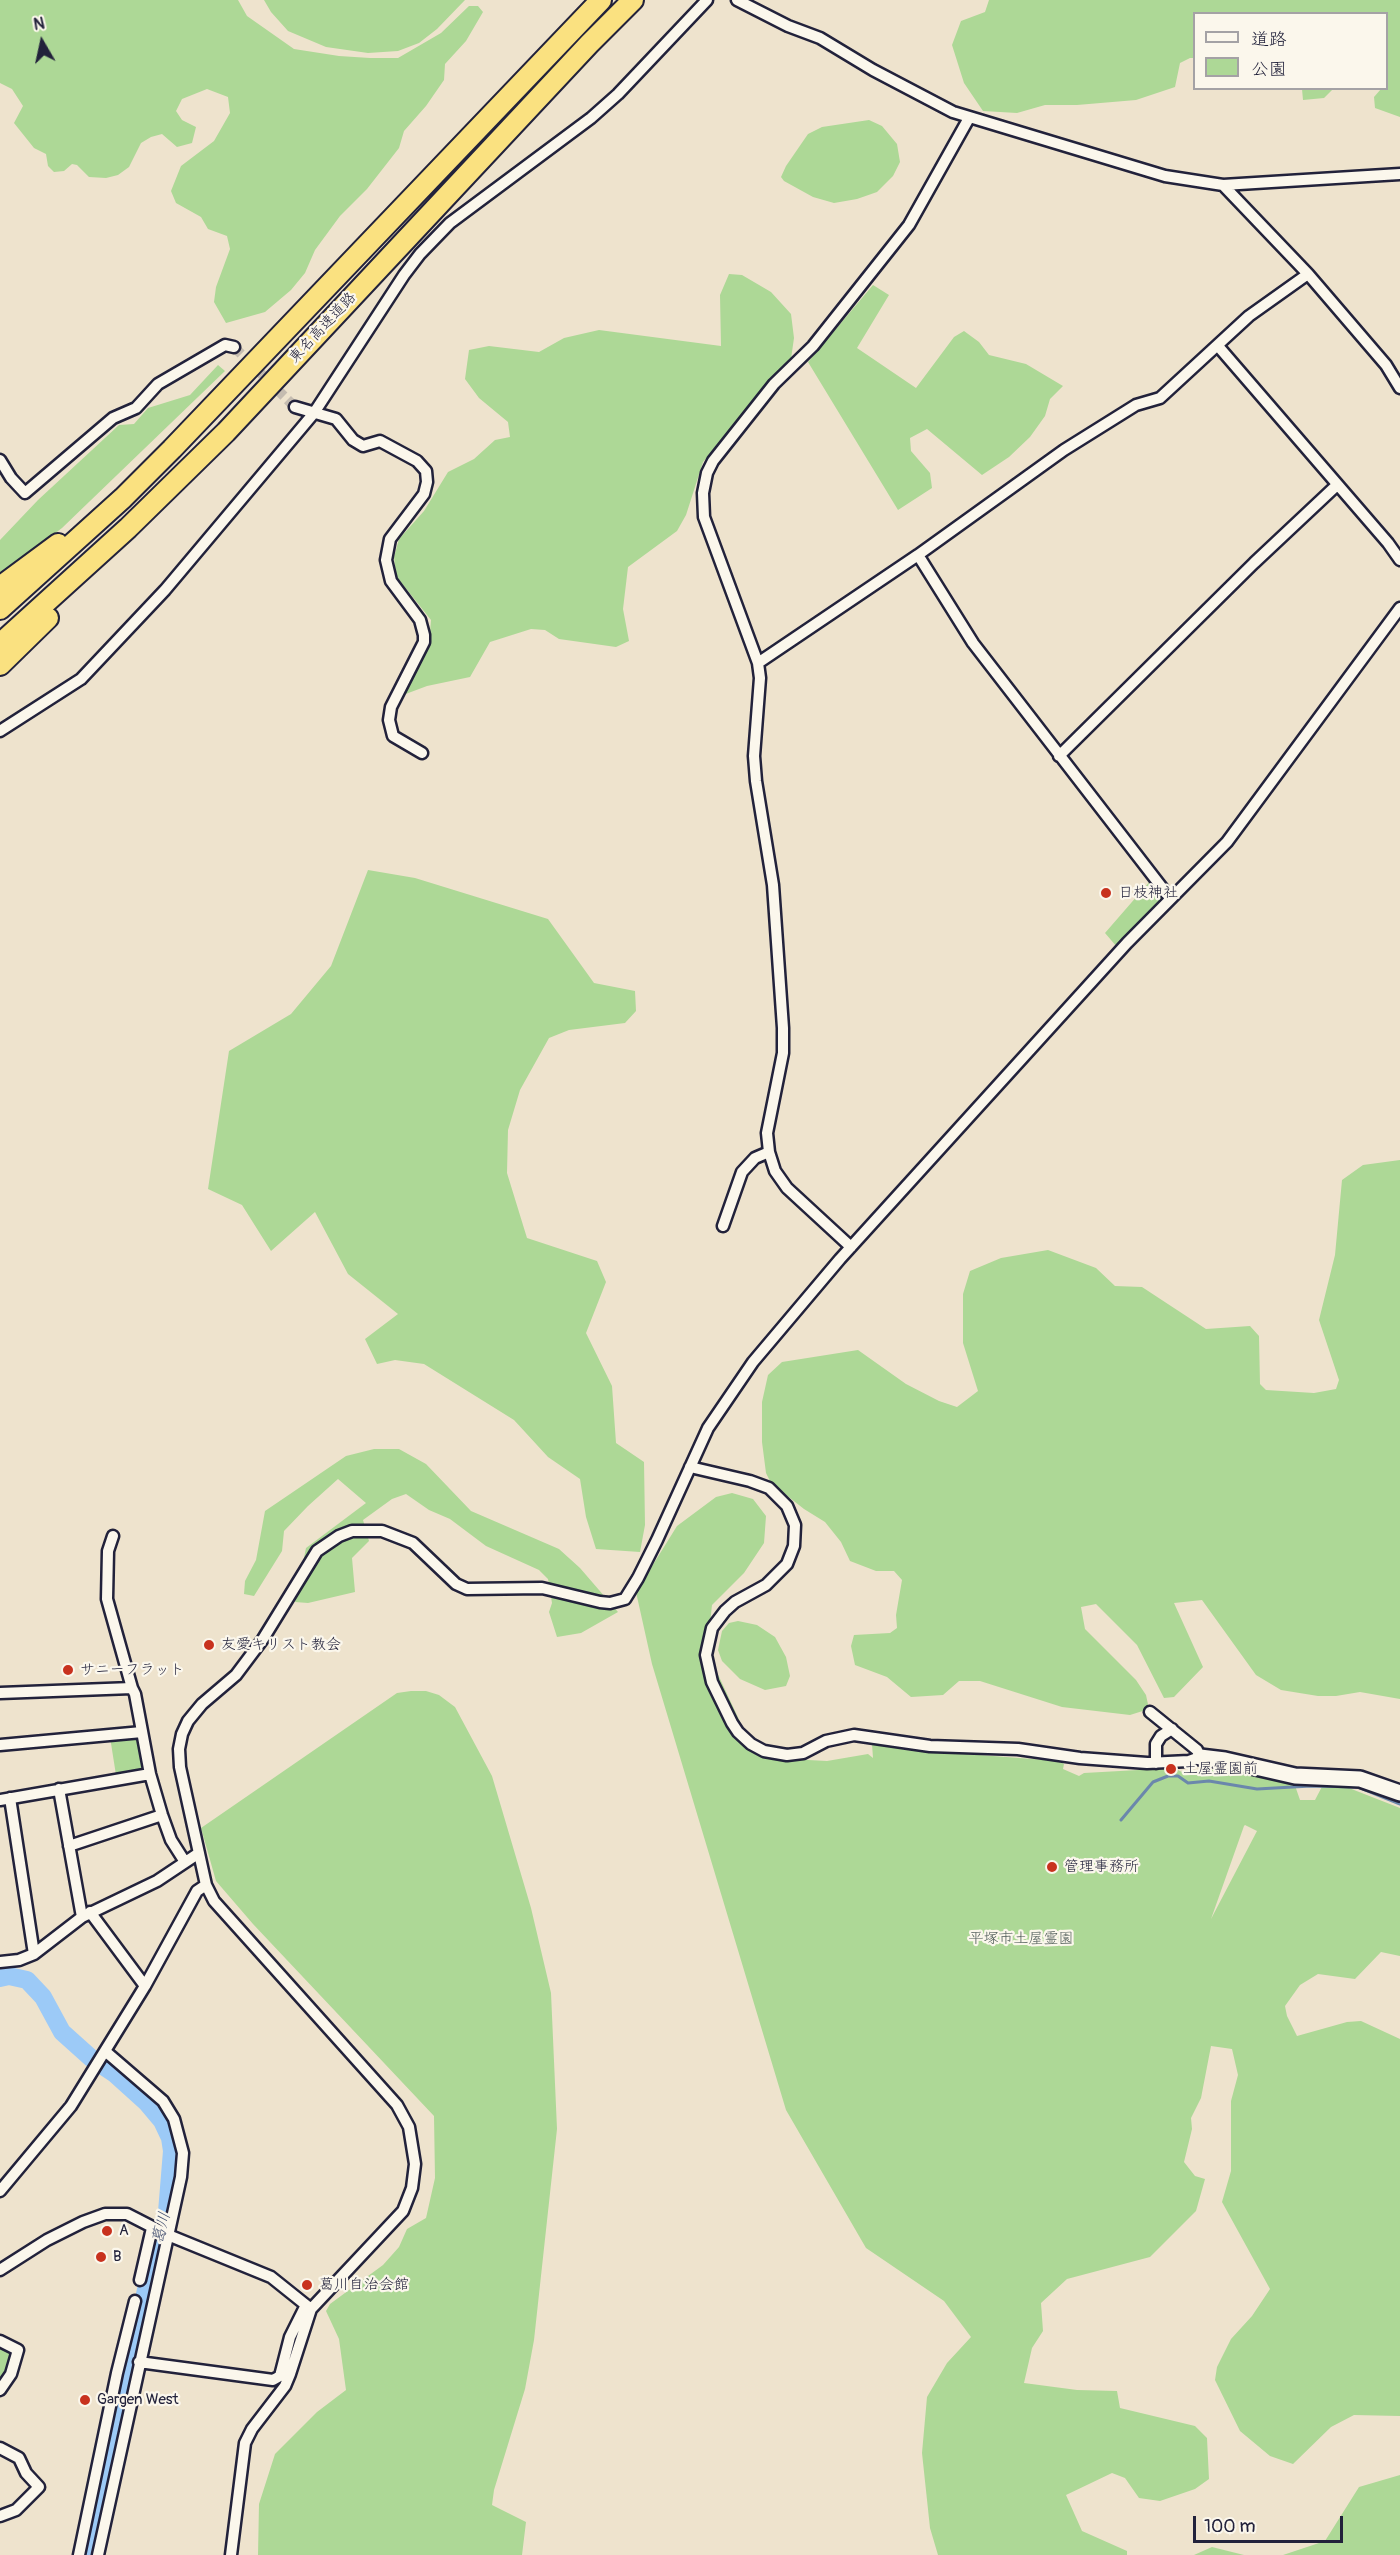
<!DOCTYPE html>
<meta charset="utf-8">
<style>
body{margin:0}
#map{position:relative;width:1400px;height:2555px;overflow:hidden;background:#eee3cd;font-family:Pangolin,"Klee One",sans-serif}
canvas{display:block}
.legend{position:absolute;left:1193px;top:12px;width:195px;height:78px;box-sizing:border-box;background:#fbf7ec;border:2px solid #a4a2a5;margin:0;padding:8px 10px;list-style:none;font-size:18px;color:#22223b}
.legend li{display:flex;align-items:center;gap:12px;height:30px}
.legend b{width:30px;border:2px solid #a4a2a5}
.north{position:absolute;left:12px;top:12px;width:60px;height:60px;-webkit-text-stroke:4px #fbf7ec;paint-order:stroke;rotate:351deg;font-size:16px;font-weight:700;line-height:24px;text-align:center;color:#22223b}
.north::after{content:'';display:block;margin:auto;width:21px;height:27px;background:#22223b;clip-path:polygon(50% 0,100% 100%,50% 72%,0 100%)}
.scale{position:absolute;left:1193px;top:2516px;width:150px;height:27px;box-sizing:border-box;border:3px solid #22223b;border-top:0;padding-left:8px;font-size:18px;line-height:21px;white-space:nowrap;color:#22223b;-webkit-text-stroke:4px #fbf7ec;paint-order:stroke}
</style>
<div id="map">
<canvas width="1400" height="2555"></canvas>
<ul class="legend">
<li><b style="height:8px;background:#fbf7ec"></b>道路</li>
<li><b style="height:16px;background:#add896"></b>公園</li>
</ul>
<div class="north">N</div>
<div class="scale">100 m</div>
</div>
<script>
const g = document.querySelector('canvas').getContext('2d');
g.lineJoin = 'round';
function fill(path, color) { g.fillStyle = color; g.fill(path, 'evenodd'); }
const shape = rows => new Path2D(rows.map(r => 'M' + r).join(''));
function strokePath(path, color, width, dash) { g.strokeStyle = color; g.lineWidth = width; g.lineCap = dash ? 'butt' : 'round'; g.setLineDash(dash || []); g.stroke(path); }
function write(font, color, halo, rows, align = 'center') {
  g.font = font + ' Pangolin,"Klee One",sans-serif'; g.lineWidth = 4.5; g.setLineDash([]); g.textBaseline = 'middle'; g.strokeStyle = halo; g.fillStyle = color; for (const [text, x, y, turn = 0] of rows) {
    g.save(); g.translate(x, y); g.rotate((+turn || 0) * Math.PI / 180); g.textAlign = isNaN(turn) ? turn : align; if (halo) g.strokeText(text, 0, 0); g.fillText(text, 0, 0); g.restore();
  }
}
fill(shape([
 [0,0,238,0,247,16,294,49,339,56,370,58,398,58,441,33,469,6,478,6,483,12,466,41,445,64,444,80,426,106,404,131,399,148,367,189,340,216,315,250,305,273,291,290,265,312,226,323,214,302,216,287,230,249,227,236,208,229,201,217,176,203,171,191,181,166,214,141,230,113,228,97,207,89,182,99,176,111,182,120,196,127,192,143,177,147,162,134,151,137,141,143,129,167,118,175,106,178,89,177,77,165,72,164,64,171,54,172,48,166,46,154,34,148,14,123,23,106,12,89,0,83],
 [264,0,465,0,437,29,419,43,398,51,368,53,326,47,288,31,271,12],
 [989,0,1400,0,1400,117,1375,108,1374,97,1381,89,1386,88,1386,14,1194,14,1194,58,1190,58,1180,63,1175,87,1136,100,1077,105,1045,105,1017,113,983,111,964,83,952,45,961,21,985,12],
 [1302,89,1302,88,1333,89,1324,98,1303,100],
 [869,120,882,126,897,144,900,162,893,176,877,192,857,199,834,203,813,197,784,181,781,177,786,166,808,134,822,127],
 [729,274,742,275,771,292,791,314,794,338,791,359,703,462,686,515,677,531,628,567,623,609,629,641,616,647,559,639,545,630,531,629,490,642,470,677,427,686,403,695,429,645,431,620,396,576,394,557,399,539,424,511,448,472,474,459,495,440,510,437,508,422,479,398,465,379,469,350,489,346,539,352,564,338,599,330,721,346,720,295],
 [873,285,889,295,857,348,916,388,954,337,964,331,979,342,989,355,1026,364,1063,386,1050,399,1045,416,1030,437,1009,457,982,475,927,429,910,438,911,451,930,473,932,488,898,510,808,362],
 [218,365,225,371,62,528,0,575,0,540,38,500,119,425,134,424,148,408,190,395],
 [368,870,415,878,548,919,594,983,635,991,636,1011,625,1023,569,1030,549,1038,520,1090,508,1130,507,1173,527,1238,597,1261,606,1282,586,1333,612,1386,616,1443,644,1462,645,1525,640,1552,596,1549,586,1517,580,1479,548,1457,514,1420,424,1364,395,1360,377,1364,365,1339,398,1314,348,1274,315,1212,271,1251,242,1205,208,1189,229,1051,291,1014,331,966],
 [1151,880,1162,891,1162,899,1117,947,1105,933],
 [1400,1160,1400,1699,1360,1692,1336,1696,1318,1696,1281,1690,1256,1675,1202,1600,1174,1603,1203,1667,1174,1697,1164,1698,1137,1645,1096,1604,1081,1607,1085,1629,1136,1680,1146,1695,1149,1709,1130,1715,1062,1707,980,1681,959,1681,943,1695,911,1697,887,1677,855,1665,851,1646,854,1635,890,1633,897,1628,896,1615,902,1580,894,1571,876,1571,850,1561,841,1542,825,1522,804,1509,771,1483,766,1473,762,1442,762,1402,768,1375,782,1362,858,1350,906,1384,939,1401,957,1407,978,1391,963,1343,963,1294,970,1271,1001,1258,1048,1250,1096,1268,1115,1286,1142,1287,1206,1329,1250,1326,1259,1336,1260,1384,1266,1390,1314,1393,1336,1389,1339,1380,1319,1320,1335,1255,1342,1180,1363,1165],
 [374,1449,399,1449,426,1464,471,1511,559,1549,580,1568,618,1612,581,1633,557,1637,549,1612,552,1603,548,1579,539,1570,486,1546,450,1519,429,1510,406,1494,392,1499,363,1520,369,1541,352,1558,355,1592,308,1603,295,1602,306,1548,366,1503,338,1479,308,1506,284,1531,282,1551,254,1596,244,1594,245,1581,256,1560,265,1511,346,1456],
 [732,1493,753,1499,766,1516,764,1543,744,1573,712,1605,707,1651,750,1743,789,1759,827,1761,868,1754,873,1758,872,1744,940,1752,1059,1761,1064,1764,1063,1769,1079,1776,1084,1773,1174,1768,1186,1774,1222,1768,1291,1774,1300,1800,1315,1800,1326,1779,1400,1808,1400,1956,1381,1952,1355,1979,1318,1974,1300,1985,1285,2006,1287,2016,1297,2036,1347,2022,1361,2021,1400,2039,1400,2416,1354,2415,1331,2427,1293,2464,1270,2456,1240,2431,1215,2380,1217,2367,1231,2339,1252,2316,1270,2289,1222,2202,1231,2171,1231,2101,1238,2075,1232,2049,1211,2046,1201,2098,1191,2118,1192,2129,1184,2162,1195,2176,1205,2179,1196,2211,1150,2257,1067,2279,1041,2303,1043,2331,1032,2348,1024,2383,1077,2390,1117,2391,1120,2408,1195,2426,1207,2438,1209,2479,1195,2489,1160,2501,1139,2498,1125,2478,1112,2473,1066,2495,1082,2531,1127,2551,1127,2555,938,2555,930,2528,922,2453,927,2397,947,2363,971,2337,944,2301,866,2248,786,2110,652,1664,636,1592,677,1526,716,1497],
 [1245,1825,1257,1831,1211,1919,1244,1826],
 [738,1621,757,1625,775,1637,786,1657,790,1676,786,1686,765,1690,740,1679,722,1661,718,1650,722,1631,729,1623],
 [411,1691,426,1691,439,1695,455,1707,492,1776,531,1908,551,1993,557,2129,534,2340,525,2389,494,2490,492,2505,526,2522,522,2555,258,2555,259,2504,275,2454,317,2412,346,2390,339,2339,326,2311,330,2304,383,2265,399,2247,407,2229,426,2218,435,2178,434,2116,253,1924,216,1881,201,1828,397,1693],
 [136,1735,140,1739,146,1766,143,1771,116,1775,110,1737],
 [0,2346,12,2351,14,2356,0,2381],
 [1400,2475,1400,2555,1283,2555,1325,2541,1359,2487],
 [1212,2547,1244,2555,1194,2555]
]), '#add896');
strokePath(shape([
 [1121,1820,1153,1782,1168,1776,1178,1776,1188,1783,1209,1781,1257,1789,1311,1786,1358,1787,1400,1804]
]), '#6b87ac', 3);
strokePath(shape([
 [0,1978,9,1976,27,1980,43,1997,62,2032,91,2058,115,2074,146,2102,162,2121,170,2138,172,2151,167,2212,148,2280,90,2555]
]), '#9ccaf7', 18);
strokePath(shape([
 [234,347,295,407]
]), '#c5bcb0', 10, [10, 5]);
const street = shape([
 [737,0,788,26,820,38,873,70,953,112,1165,176,1223,185,1400,174],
 [1223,185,1308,274,1386,365,1400,388],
 [1218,346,1388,543,1400,560],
 [295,407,336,419,353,440,363,446,380,441,417,461,426,471,427,482,424,494,390,539,386,560,391,581,420,620,424,635,424,642,391,707,389,720,393,736,422,753],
 [0,460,11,478,25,493,113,418,136,408,158,384,225,345,234,347],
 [918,555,973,643,1170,898],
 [758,663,918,555,1064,450,1136,405,1160,398,1249,316,1308,274],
 [0,731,81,679,165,590,314,413,404,275,420,254,450,223,591,118,618,94,707,0],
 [1059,756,1254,563,1337,485],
 [723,1226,742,1172,755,1158,769,1152],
 [851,1247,787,1188,775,1171,769,1152,767,1133,783,1053,783,1028,773,885,756,781,754,756,760,678,758,663,704,517,703,493,707,473,713,461,774,384,813,346,909,225,969,118],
 [690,1467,750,1481,769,1488,787,1506,795,1525,794,1546,787,1564,766,1585,735,1602,725,1611,712,1628,706,1655,712,1682,732,1723,738,1732,751,1744,764,1751,787,1755,803,1753,826,1741,854,1735,930,1746,1018,1749,1080,1758,1147,1763,1189,1761,1200,1757,1197,1750,1150,1712],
 [113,1536,108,1551,107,1599,132,1688,135,1694,150,1774,162,1815,171,1840,185,1862],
 [0,1693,132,1688],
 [0,1745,142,1732],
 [1156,1763,1156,1744,1161,1736,1172,1729],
 [59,1789,82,1917],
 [10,1798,34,1954],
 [0,1800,150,1774],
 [69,1846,162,1815],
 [90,1912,145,1986],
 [0,1962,19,1960,34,1954,82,1917,157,1881,199,1853],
 [0,2191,71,2106,145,1986,197,1891,206,1885],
 [0,2270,47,2240,83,2222,105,2214,127,2214,168,2235,271,2277,311,2309],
 [140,2280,152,2228],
 [0,2341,18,2350,11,2374,0,2390],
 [139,2362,273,2380,280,2376,290,2337,306,2305],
 [0,2448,19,2458,26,2473,39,2487,16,2510,0,2516],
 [79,2555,117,2373,135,2301],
 [98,2555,181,2177,183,2153,174,2119,163,2101,105,2051],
 [231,2555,245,2443,252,2429,285,2386,290,2374,311,2309,403,2211,412,2188,415,2164,409,2127,397,2105,214,1901,206,1885,180,1767,179,1749,182,1734,188,1721,202,1704,236,1675,263,1639,317,1551,339,1536,352,1531,382,1531,413,1543,456,1584,467,1589,542,1588,600,1602,610,1603,625,1599,638,1578,657,1540,708,1428,753,1362,840,1259,1127,943,1227,842,1400,608]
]);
const secondary = shape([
 [1200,1757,1225,1760,1295,1776,1360,1779,1400,1793]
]);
const highway = shape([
 [0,587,58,544],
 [0,609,123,498,172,449,601,0],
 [0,644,128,528,226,432,589,44,633,0],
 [0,665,48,618]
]);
strokePath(street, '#22223b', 15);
strokePath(secondary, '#22223b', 20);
strokePath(highway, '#22223b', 24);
strokePath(street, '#fbf7ec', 10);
strokePath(secondary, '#fbf7ec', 15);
strokePath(highway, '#fae180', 20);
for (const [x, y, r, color] of [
 [1106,893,6,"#c8321e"],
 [209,1645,6,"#c8321e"],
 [68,1670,6,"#c8321e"],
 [1171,1769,6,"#c8321e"],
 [1052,1867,6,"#c8321e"],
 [107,2231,6,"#c8321e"],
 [101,2257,6,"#c8321e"],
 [307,2285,6,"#c8321e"],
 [85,2400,6,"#c8321e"]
]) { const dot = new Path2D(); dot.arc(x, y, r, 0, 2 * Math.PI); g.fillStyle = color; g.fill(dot); strokePath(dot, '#fbf7ec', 2); }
write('15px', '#22223b', '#fbf7ec', [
 ["東名高速道路",323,328,-47]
]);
write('15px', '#22223b', '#fbf7ec', [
 ["日枝神社",1118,893],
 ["友愛キリスト教会",221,1645],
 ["サニーフラット",80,1670],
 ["土屋霊園前",1183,1769],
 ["管理事務所",1064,1867],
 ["A",119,2231],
 ["B",113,2257],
 ["葛川自治会館",319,2285],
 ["Gargen West",97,2400]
], 'left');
write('15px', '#4c5956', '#fbf7ec', [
 ["平塚市土屋霊園",1021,1939]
]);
write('italic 16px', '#475473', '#fbf7ec', [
 ["葛川",162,2228,-76]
]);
</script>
